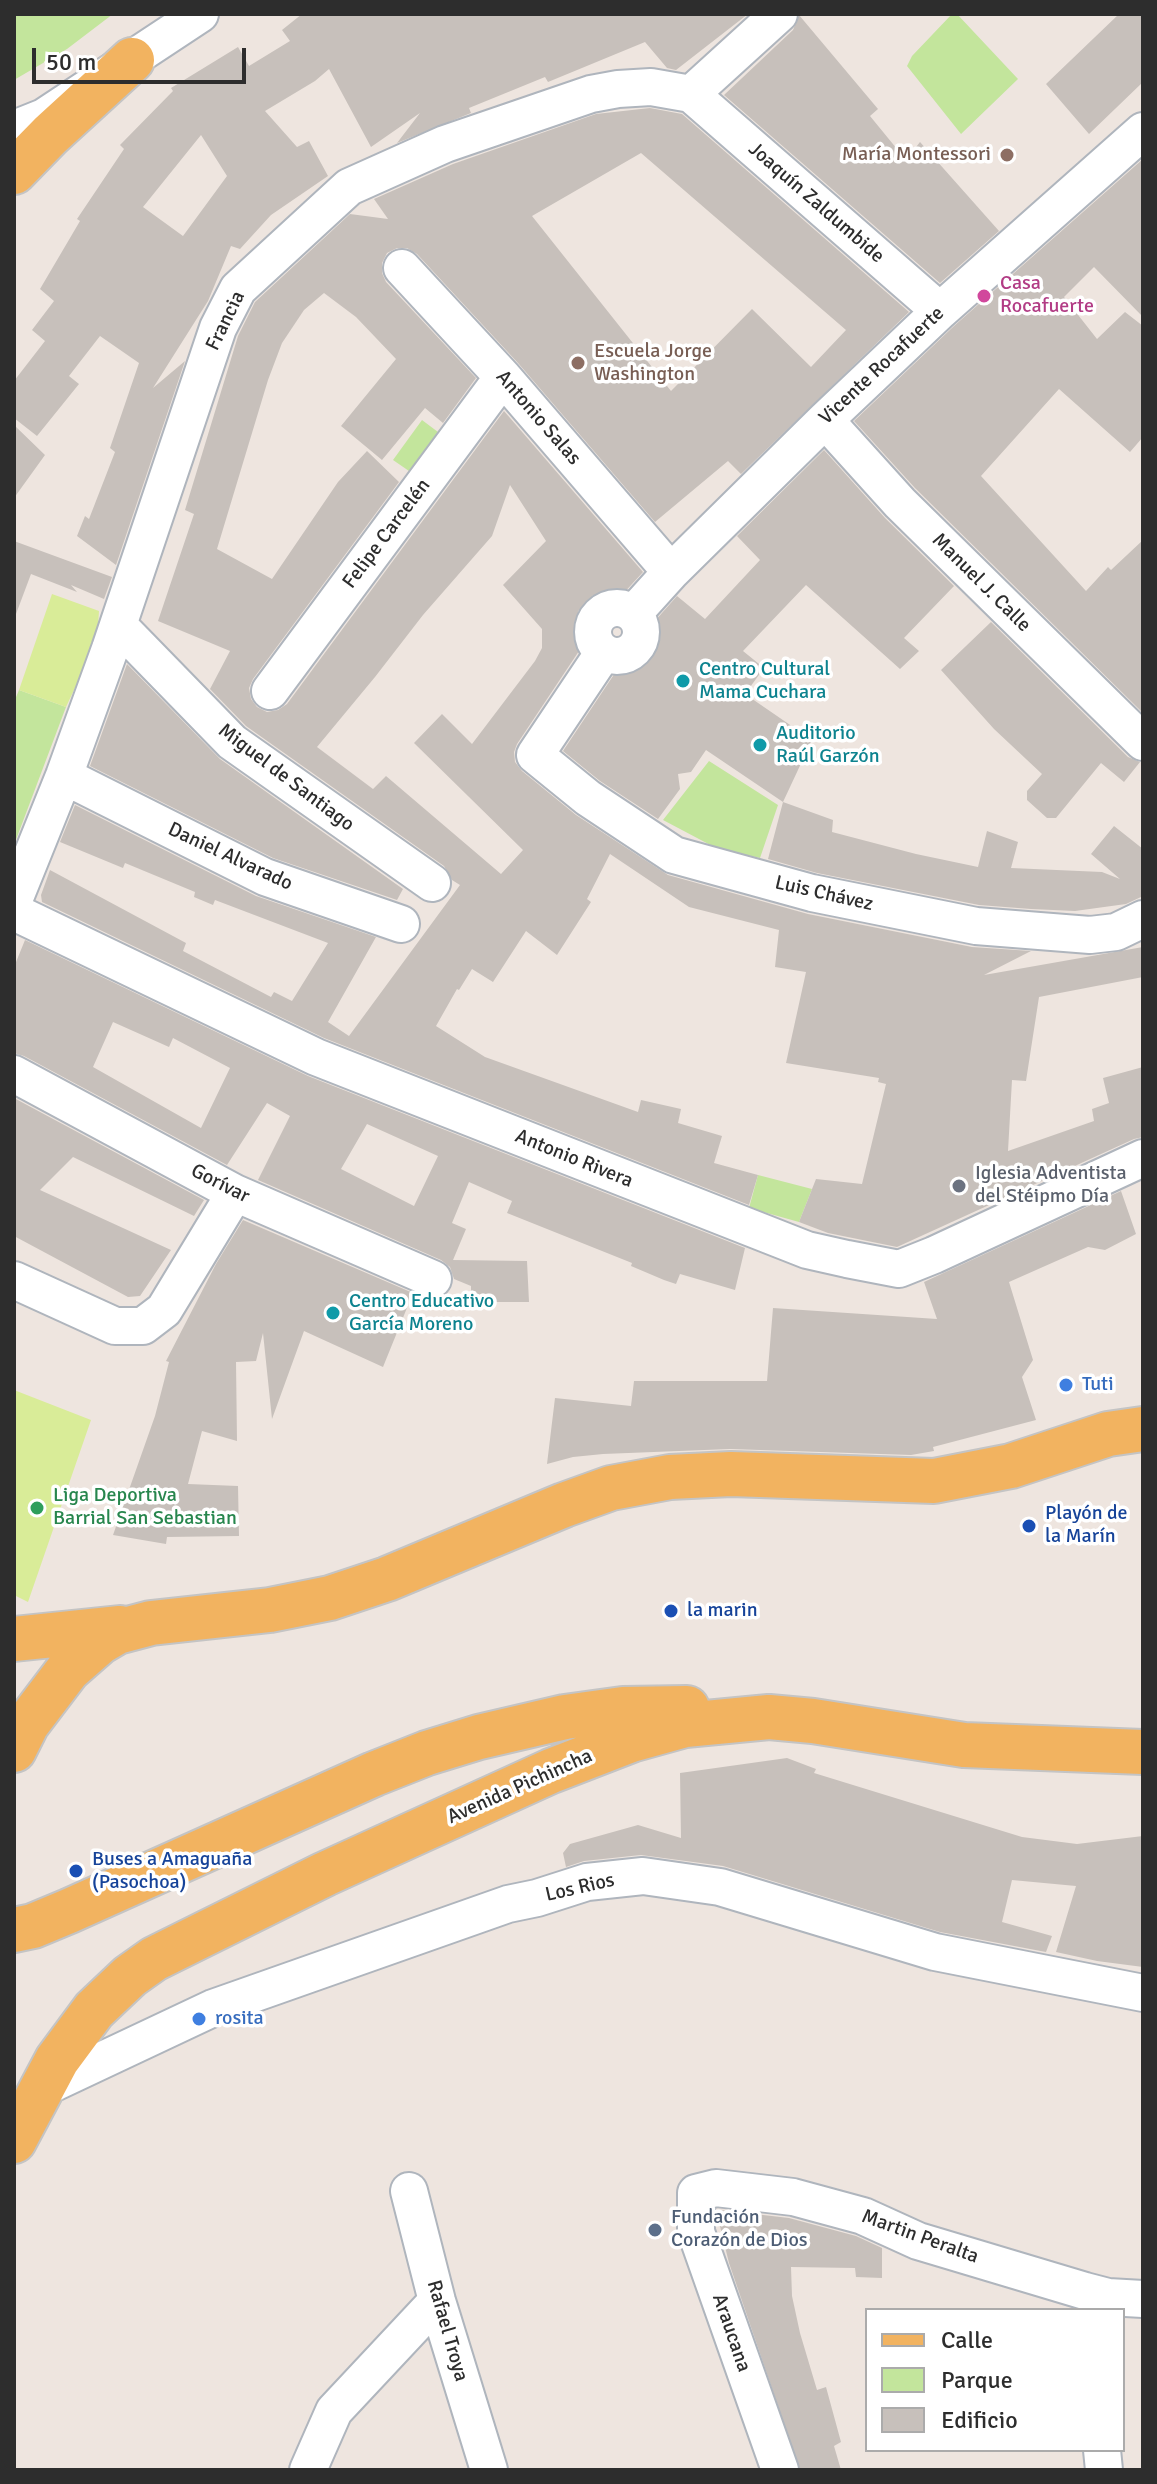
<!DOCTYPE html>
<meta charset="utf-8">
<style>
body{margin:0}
#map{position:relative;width:1157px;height:2484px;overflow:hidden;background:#eee5df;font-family:Signika,sans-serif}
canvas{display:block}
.frame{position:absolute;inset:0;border:16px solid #2d2d2d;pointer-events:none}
.legend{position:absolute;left:865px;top:2308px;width:260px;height:144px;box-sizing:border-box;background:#fff;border:2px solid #ababab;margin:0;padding:10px 14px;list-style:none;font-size:24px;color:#2d2d2d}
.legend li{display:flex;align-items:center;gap:16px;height:40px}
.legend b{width:40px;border:2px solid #ababab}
.scale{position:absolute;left:32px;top:48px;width:214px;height:36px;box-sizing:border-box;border:4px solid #2d2d2d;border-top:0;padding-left:10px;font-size:24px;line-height:28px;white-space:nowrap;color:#2d2d2d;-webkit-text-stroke:6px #fff;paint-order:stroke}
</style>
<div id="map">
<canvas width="1157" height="2484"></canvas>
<div class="frame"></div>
<ul class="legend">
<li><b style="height:10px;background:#f2b360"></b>Calle</li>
<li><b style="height:22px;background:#c3e59c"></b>Parque</li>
<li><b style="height:22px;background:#c7c0bb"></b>Edificio</li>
</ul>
<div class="scale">50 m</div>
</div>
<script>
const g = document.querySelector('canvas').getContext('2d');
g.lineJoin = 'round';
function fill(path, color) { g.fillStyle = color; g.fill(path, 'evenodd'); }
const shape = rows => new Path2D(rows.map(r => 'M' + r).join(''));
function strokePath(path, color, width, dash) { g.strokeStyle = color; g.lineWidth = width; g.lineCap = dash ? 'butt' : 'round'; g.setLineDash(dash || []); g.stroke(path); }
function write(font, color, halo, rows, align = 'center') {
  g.font = font + ' Signika,sans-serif'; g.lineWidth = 7; g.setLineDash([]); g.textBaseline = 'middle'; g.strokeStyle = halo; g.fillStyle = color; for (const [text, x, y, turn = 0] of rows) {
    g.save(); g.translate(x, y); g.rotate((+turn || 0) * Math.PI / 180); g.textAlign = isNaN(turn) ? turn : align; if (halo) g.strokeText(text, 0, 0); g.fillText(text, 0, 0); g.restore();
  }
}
fill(shape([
 [14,14,113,14,67,49,14,80],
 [952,14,957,14,1018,79,961,134,907,66,912,56],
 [422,420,438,432,409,471,393,460],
 [19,690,66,707,14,845,14,702],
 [709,761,778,805,760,858,716,848,663,820],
 [758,1175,812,1189,799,1222,749,1208]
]), '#c3e59c');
fill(shape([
 [52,594,99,611,97,641,66,707,19,690],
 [14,1390,91,1420,28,1602,14,1595]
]), '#d9ec98');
fill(shape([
 [302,14,748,14,676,70,667,68,645,42,548,82,545,77,469,108,471,113,397,143,420,113,371,147,329,69,315,81,265,111,297,147,309,141,328,176,271,215,240,249,231,246,208,301,153,388,185,361,116,565,77,536,85,516,89,519,115,452,110,448,139,363,100,336,69,376,79,384,37,436,14,418,14,381,45,341,32,330,54,301,40,289,80,221,77,219,124,149,120,145,173,91,171,88,238,47,249,66,290,41,282,30],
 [201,135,227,176,183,236,143,207],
 [1119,14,1143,14,1143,82,1089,134,1046,84],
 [799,15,878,109,870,116,906,160,920,142,999,231,940,283,724,95,793,30],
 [650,108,682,114,909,312,741,474,728,461,655,522,518,363,417,254,407,248,397,248,387,253,382,263,382,273,386,282,476,378,443,423,425,408,382,460,341,426,396,359,356,317,324,293,304,310,282,343,268,380,217,549,272,579,338,482,367,451,399,482,253,679,249,688,251,699,257,707,267,712,278,710,287,704,504,411,643,572,621,596,593,595,588,607,578,611,578,644,581,648,517,744,514,752,515,762,522,771,576,815,668,875,808,914,972,947,1031,951,984,975,1143,947,1143,977,1039,997,1026,1081,1012,1080,1008,1151,1094,1121,1092,1109,1109,1103,1103,1078,1143,1067,1143,1137,1134,1139,897,1247,828,1233,799,1222,816,1179,862,1184,886,1084,878,1082,879,1078,786,1063,806,972,775,967,779,930,689,907,610,854,587,899,591,902,557,955,526,931,493,982,472,969,459,990,457,989,436,1026,485,1057,638,1112,641,1100,681,1109,678,1123,722,1136,714,1163,758,1175,749,1205,324,1038,42,902,41,895,50,870,186,943,183,951,271,997,274,992,292,1001,328,943,215,900,213,905,194,897,195,892,125,863,123,868,60,842,75,805,256,896,376,937,328,1022,349,1036,460,885,452,880,444,866,246,726,210,689,230,651,158,621,194,514,185,510,238,336,255,302,350,214,388,219,374,199,453,164,596,114],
 [641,153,846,330,811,367,752,309,671,391,532,216],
 [510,485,546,541,503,585,542,629,542,648,535,661,472,744,442,714,414,743,523,850,501,874,386,776,373,789,317,747,375,677,423,615,492,536],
 [1143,159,1143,317,1094,267,1064,297,1097,339,1125,312,1143,326,1143,437,1130,452,1059,389,981,476,1086,591,1108,567,1111,570,1143,540,1143,713,915,488,854,421,954,326],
 [14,425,45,455,14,498],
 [824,450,885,518,954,586,904,638,919,651,900,669,806,585,743,651,764,668,745,694,812,740,783,802,706,750,691,772,678,774,680,789,658,819,600,781,563,751,617,670,638,662,648,651,654,622,677,596,705,619,760,560,737,536],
 [14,541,112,577,104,599,71,585,77,592,31,574,16,614,14,614],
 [991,622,1128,757,1140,762,1124,782,1101,763,1056,818,1047,818,1027,800,1027,791,1042,774,994,729,941,670],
 [127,664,220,759,403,889,397,900,273,858,90,766],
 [783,802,833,820,832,832,916,854,978,867,987,831,1018,842,1011,868,1102,872,1120,879,1091,854,1114,826,1143,849,1143,898,1141,897,1126,904,1075,911,1031,909,979,905,817,873,768,859],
 [25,940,308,1076,745,1248,735,1290,680,1274,676,1284,664,1280,631,1266,632,1263,507,1213,512,1201,469,1182,452,1223,466,1229,453,1260,527,1261,529,1302,471,1302,471,1286,454,1279,450,1267,441,1260,258,1180,290,1116,267,1103,227,1165,24,1056,14,1053,14,967],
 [113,1022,169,1047,173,1038,230,1068,201,1128,93,1067],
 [367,1124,438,1156,414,1206,341,1169],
 [14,1098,204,1200,194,1216,73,1157,40,1190,171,1250,140,1296,128,1297,14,1236],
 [1121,1191,1136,1234,1105,1250,1088,1247,1009,1282,1033,1360,1022,1377,1036,1420,933,1447,934,1451,911,1455,730,1449,603,1454,573,1457,547,1464,555,1398,631,1406,634,1381,767,1381,773,1308,937,1319,924,1282],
 [243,1220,413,1293,383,1367,304,1331,272,1419,263,1333,256,1361,236,1362,237,1441,202,1431,188,1484,238,1486,239,1536,167,1537,166,1544,113,1535,155,1416,169,1362,166,1361,216,1264],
 [787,1758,816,1769,814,1773,1022,1837,1077,1844,1143,1836,1143,1967,1097,1961,1056,1952,1076,1886,1012,1880,1002,1922,1052,1936,1046,1952,940,1932,723,1866,641,1855,584,1861,566,1867,563,1853,570,1844,638,1825,681,1838,680,1773],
 [720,2210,789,2218,856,2236,882,2248,882,2278,856,2277,855,2268,791,2267,792,2296,800,2333,817,2390,826,2387,841,2442,834,2446,841,2470,800,2470,729,2263,718,2218]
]), '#c7c0bb');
const minor = shape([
 [691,94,940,311],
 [691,94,779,14],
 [14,129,44,117,200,14],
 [402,268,503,377,671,572],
 [825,420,900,503,1143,742],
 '593 632a24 24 0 1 1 48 0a24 24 0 1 1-48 0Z',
 [633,614,671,572,825,420,940,311,1143,131],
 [118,625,232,742,432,883],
 [604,652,535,755,588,798,674,855,812,893,976,926,1090,935,1116,932,1143,919],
 [270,691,503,377],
 [64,776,265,877,401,924],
 [14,900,64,776,110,649,218,328,238,289,349,187,445,144,591,94,618,89,651,87,691,94],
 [14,912,316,1057,807,1250,847,1259,899,1269,934,1255,1143,1158],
 [14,1074,235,1193,433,1279],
 [14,1280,115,1326,143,1326,164,1310,235,1193],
 [39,2090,213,2008,508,1904,537,1898,587,1882,643,1876,720,1887,935,1952,1143,1993],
 [409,2191,437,2301,489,2470],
 [1102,2450,1104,2470],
 [308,2470,334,2411,437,2301],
 [780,2470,696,2232,696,2193,716,2188,793,2197,863,2216,918,2241,1085,2291,1108,2297,1143,2299]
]);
const major = shape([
 [14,172,50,135,132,60],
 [14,1639,120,1628],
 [14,1750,27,1724,68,1670,100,1642,117,1632,151,1623,270,1610,330,1598,387,1579,564,1505,611,1488,670,1477,731,1474,934,1481,1011,1466,1108,1434,1143,1429],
 [14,1930,33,1926,69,1911,374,1774,427,1753,479,1737,565,1717,623,1709,687,1708],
 [14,2141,57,2060,94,2010,130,1976,154,1959,325,1874,551,1771,631,1740,685,1725,769,1717,813,1721,964,1745,1143,1752]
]);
strokePath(minor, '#afb5bd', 40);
strokePath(major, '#c4c4c4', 48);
strokePath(minor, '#fff', 36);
strokePath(major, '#f2b360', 44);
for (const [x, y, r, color] of [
 [1007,155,8,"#8d6e63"],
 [984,296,8,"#d1479c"],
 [578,363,8,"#8d6e63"],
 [683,681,8,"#0f9aa8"],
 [760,745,8,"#0f9aa8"],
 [959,1186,8,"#6b7280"],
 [333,1313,8,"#0f9aa8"],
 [1066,1385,8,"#3f7fe0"],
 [37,1508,8,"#2e9e5b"],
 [1029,1526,8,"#1a4fb4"],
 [671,1611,8,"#1a4fb4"],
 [76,1871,8,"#1a4fb4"],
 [199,2019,8,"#3f7fe0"],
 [655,2230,8,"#5c6f8a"]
]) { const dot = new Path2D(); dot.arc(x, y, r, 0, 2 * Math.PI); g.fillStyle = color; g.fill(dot); strokePath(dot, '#fff', 3); }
write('20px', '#785e54', '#fff', [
 ["María Montessori",991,155],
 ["Escuela Jorge",594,352,"left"],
 ["Washington",594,375,"left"]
], 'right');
write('20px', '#2d2d2d', '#fff', [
 ["Joaquín Zaldumbide",816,203,41],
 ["Francia",226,321,-64],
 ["Vicente Rocafuerte",882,366,-43],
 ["Antonio Salas",538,418,49],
 ["Felipe Carcelén",387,534,-53],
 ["Manuel J. Calle",981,583,45],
 ["Miguel de Santiago",286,778,37],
 ["Daniel Alvarado",230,857,25],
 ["Luis Chávez",824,894,13],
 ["Antonio Rivera",574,1159,22],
 ["Gorívar",220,1184,27],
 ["Avenida Pichincha",520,1787,-24],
 ["Los Rios",580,1888,-13],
 ["Martin Peralta",920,2237,20],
 ["Rafael Troya",447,2331,74],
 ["Araucana",731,2333,71]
]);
write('20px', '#b23c85', '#fff', [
 ["Casa",1000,284],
 ["Rocafuerte",1000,307]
], 'left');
write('20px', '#0d838f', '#fff', [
 ["Centro Cultural",699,670],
 ["Mama Cuchara",699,693],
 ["Auditorio",776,734],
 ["Raúl Garzón",776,757],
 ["Centro Educativo",349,1302],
 ["García Moreno",349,1325]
], 'left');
write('20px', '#5b616d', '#fff', [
 ["Iglesia Adventista",975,1174],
 ["del Stéipmo Día",975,1197]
], 'left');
write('20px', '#366cbe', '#fff', [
 ["Tuti",1082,1385],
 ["rosita",215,2019]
], 'left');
write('20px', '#27864d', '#fff', [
 ["Liga Deportiva",53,1496],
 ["Barrial San Sebastian",53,1519]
], 'left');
write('20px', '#164399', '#fff', [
 ["Playón de",1045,1514],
 ["la Marín",1045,1537],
 ["la marin",687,1611],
 ["Buses a Amaguaña",92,1860],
 ["(Pasochoa)",92,1883]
], 'left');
write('20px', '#4e5e75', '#fff', [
 ["Fundación",671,2218],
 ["Corazón de Dios",671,2241]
], 'left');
</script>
